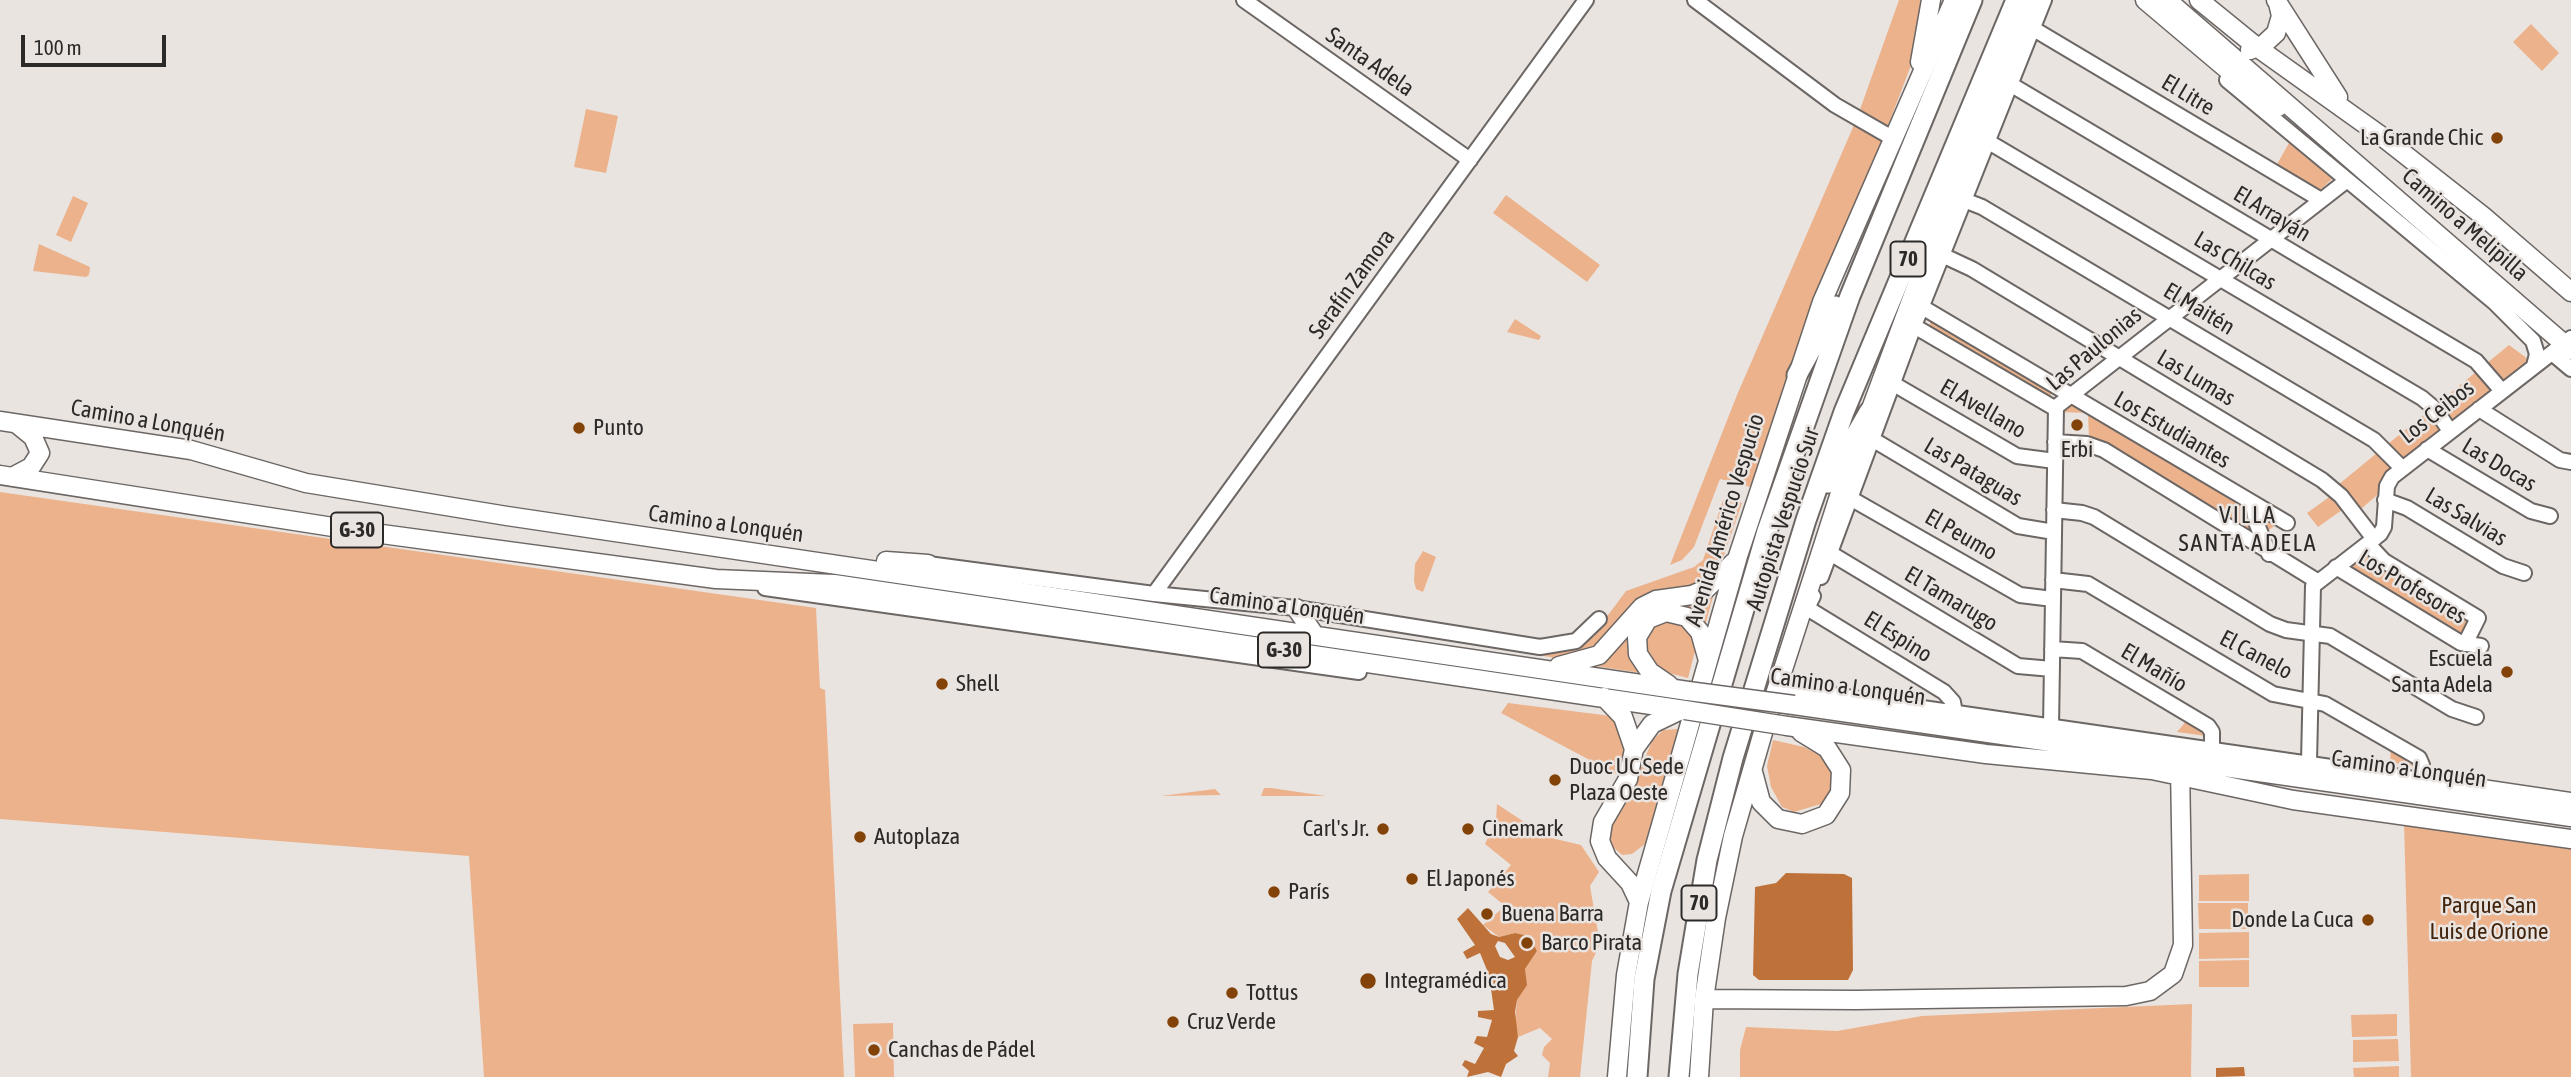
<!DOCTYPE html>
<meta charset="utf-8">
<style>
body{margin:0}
#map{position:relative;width:2571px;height:1077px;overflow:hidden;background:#eae4e1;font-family:"Asap Condensed",sans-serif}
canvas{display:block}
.scale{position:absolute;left:21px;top:35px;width:145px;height:32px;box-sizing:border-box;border:4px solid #2c2a28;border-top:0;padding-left:9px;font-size:21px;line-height:24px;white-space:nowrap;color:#2c2a28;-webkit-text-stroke:5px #eae4e1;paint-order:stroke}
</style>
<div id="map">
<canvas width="2571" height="1077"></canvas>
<div class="scale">100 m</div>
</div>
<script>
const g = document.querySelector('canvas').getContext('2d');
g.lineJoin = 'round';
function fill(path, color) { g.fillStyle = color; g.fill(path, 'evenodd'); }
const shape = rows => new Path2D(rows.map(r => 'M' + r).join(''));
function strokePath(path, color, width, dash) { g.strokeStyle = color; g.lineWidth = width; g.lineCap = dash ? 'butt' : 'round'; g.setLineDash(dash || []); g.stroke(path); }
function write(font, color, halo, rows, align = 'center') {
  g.font = font + ' "Asap Condensed",sans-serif'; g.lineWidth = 5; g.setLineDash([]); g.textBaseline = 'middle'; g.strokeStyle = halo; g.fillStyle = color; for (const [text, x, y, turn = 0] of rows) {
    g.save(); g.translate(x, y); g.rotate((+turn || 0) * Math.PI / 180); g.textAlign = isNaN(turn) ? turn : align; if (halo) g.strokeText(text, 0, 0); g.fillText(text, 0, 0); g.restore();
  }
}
fill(shape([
 [1899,0,1927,0,1918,47,1750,487,1720,479,1694,547,1682,560,1670,565,1737,395,1857,118],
 [2531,24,2559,53,2542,71,2513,42],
 [586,109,618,116,606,173,574,167],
 [2289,143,2332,179,2318,192,2276,166],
 [1506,195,1600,265,1587,282,1493,213],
 [73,196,88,203,71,242,56,235],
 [39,244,90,267,89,275,86,277,33,271],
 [1515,319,1541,336,1539,340,1507,332],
 [1931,319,2053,391,2048,401,1929,328],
 [2509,345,2532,362,2354,515,2333,489],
 [2068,400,2279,523,2263,534,2262,541,2089,438,2088,413,2061,412],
 [0,492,816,608,820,688,825,690,844,1077,484,1077,469,856,0,819],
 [2332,495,2342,510,2318,527,2307,513],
 [1732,498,1742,503,1720,567,1704,580,1684,588,1649,592,1628,607,1610,634,1597,647,1581,654,1555,658,1494,647,1561,651,1583,642,1597,630,1626,591,1694,567,1703,560,1723,500],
 [1423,551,1436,557,1423,592,1416,589,1414,581,1415,564],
 [2366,554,2372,564,2470,623,2460,639,2347,568],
 [1715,589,1705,626,1678,608,1657,609,1645,615,1632,634,1630,644,1632,657,1642,673,1588,665,1611,650,1632,620,1644,610,1659,603,1696,599],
 [1667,618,1689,628,1697,644,1688,678,1657,670,1645,657,1646,630],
 [1508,703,1611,716,1618,724,1628,745,1618,775,1501,713],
 [2187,720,2205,729,2206,736,2177,732],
 [1678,729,1645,844,1632,854,1622,855,1613,847,1607,833,1612,819,1627,802,1652,741,1663,730],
 [1773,740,1804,747,1821,756,1832,770,1831,795,1821,804,1794,812,1782,807,1771,787,1767,766],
 [2391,745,2414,759,2415,766,2390,763],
 [1264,788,1271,788,1326,796,1261,796],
 [1215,789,1221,795,1161,796],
 [1497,804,1547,837,1581,845,1599,872,1590,886,1600,944,1592,961,1580,1077,1548,1077,1550,1063,1542,1055,1544,1047,1552,1039,1540,1028,1518,1037,1515,1021,1517,1000,1526,985,1525,969,1537,951,1529,936,1515,933,1499,937,1483,925,1505,906,1488,892,1511,865,1485,844,1496,820],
 [2404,823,2571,849,2571,1077,2411,1077],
 [2249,874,2249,901,2199,901,2199,875],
 [2198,903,2248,903,2248,929,2199,929],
 [2249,932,2249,958,2199,959,2199,933],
 [2249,960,2249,987,2199,987,2199,961],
 [2192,1004,2191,1077,1740,1077,1740,1050,1746,1027,1837,1031,1922,1016],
 [2397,1014,2397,1036,2352,1037,2351,1015],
 [893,1023,894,1077,855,1077,853,1024],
 [2398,1039,2399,1061,2353,1062,2353,1040],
 [2399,1066,2399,1077,2354,1077,2353,1068]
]), '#ecb28c');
fill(shape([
 [1786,873,1844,874,1852,878,1853,970,1848,980,1759,980,1753,975,1755,887,1776,883],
 [1468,908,1491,934,1499,937,1515,933,1529,936,1537,951,1525,969,1527,985,1517,1000,1515,1012,1518,1037,1514,1051,1518,1056,1506,1064,1501,1077,1488,1072,1467,1077,1469,1071,1462,1065,1465,1060,1475,1064,1484,1048,1474,1043,1477,1036,1487,1037,1492,1020,1478,1017,1478,1011,1494,1010,1489,975,1480,953,1467,959,1463,952,1475,945,1457,919],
 [1498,941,1505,943,1515,957,1508,960,1500,957,1495,946],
 [2244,1067,2245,1076,2216,1077,2216,1068]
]), '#be723a');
const minor = shape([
 [1244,0,1470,160],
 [1695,0,1835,105,1894,139],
 [2032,28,2321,200],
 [2227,80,2494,302,2533,341,2537,354,2534,366],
 [2010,84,2476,361,2502,391],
 [1987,141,2422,398,2435,409,2450,431],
 [1964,200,1982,207,2374,440,2402,468],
 [1942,255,1972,269,2322,480,2341,496,2374,539],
 [1922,307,2287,523],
 [1914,326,2056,409],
 [2552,353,2571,369],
 [1892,383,2017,456,2055,461],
 [2479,409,2560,460,2571,462],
 [1872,439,2018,526,2054,532],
 [2055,442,2087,444,2104,450,2317,581],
 [2427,449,2531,511,2550,516],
 [1850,498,2020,595,2053,599],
 [2385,500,2407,508,2503,566,2524,573],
 [2253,504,2256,522,2269,554],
 [2054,510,2082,513,2094,517,2270,624,2286,630,2330,636,2452,709,2476,717],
 [2368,544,2384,561,2478,618,2465,644],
 [1830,553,2018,666,2052,669],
 [928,564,1154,594,1296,608,1540,647,1576,641,1599,619],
 [2336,567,2461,643,2481,646],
 [1821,577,1914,326,2044,0],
 [765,588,1359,672],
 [1154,594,1586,0],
 [1813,596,1807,608,1944,692,1953,702,1955,713],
 [2052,649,2082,651,2208,726,2212,732,2212,749],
 [1777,687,2421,780,2422,765,2419,758,2325,704,2273,694,2088,584,2053,580],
 [2051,727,2056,407,2346,181],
 [2309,762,2313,586,2380,534,2384,527,2387,486,2392,477,2571,338]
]);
const major = shape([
 [2145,0,2241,81,2278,107],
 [2167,0,2571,350],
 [2199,0,2258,48,2380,135,2483,216,2571,292],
 [2276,0,2338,97],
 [2250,50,2263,45,2276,33,2281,16,2278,3],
 [1920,62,1931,0],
 [0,421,191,450,306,483,507,516,1688,691],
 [0,475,352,530,716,579,834,584,1685,710],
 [12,477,31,467,40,453,33,437,17,424],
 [886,561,928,564],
 [1296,608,1314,634],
 [1559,666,1599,655,1642,607,1656,600,1692,595,1706,589,1734,562],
 [1669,685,1650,672,1638,654,1637,637,1648,619,1666,612,1687,617,1700,632,1707,657],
 [1604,697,1623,717,1634,749,1628,779,1603,822,1600,841,1607,858,1630,883,1639,902],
 [1794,705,2571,817],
 [1787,726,1986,754,2152,770,2293,800,2571,839],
 [1634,749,1652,724,1681,710],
 [1753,772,1761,802,1778,819,1802,824,1826,815,1840,793,1841,770,1827,748,1801,732],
 [2421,780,2571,802],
 [1704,999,1856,1000,2126,996,2150,991,2173,974,2183,945,2180,766],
 [1617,1077,1626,975,1639,902,1738,556,1822,302,1954,0],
 [1699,1077,1704,999,1716,918,1733,836,1766,722,1842,487,1931,247,2034,0]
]);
const highway = shape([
 [1797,375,1835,306],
 [1828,483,1869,412],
 [1637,1077,1644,979,1661,891,1767,531,1850,296,1972,0],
 [1679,1077,1688,974,1707,860,1733,758,1806,520,1844,412,2016,0]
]);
strokePath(minor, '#6c6764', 18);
strokePath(major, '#6c6764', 21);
strokePath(highway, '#6c6764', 23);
strokePath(minor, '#fff', 14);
strokePath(major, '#fff', 18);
strokePath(highway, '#fff', 19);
const majorBridge = shape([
 [1688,691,1794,705],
 [1685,710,1787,726]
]);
strokePath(majorBridge, '#6c6764', 21, []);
strokePath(majorBridge, '#fff', 18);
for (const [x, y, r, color] of [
 [2497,138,7,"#824208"],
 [2077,425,7,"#824208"],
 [579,428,7,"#824208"],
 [2507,672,7,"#824208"],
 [942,684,7,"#824208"],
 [1555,780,7,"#824208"],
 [1383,829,7,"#824208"],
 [1468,829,7,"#824208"],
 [860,837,7,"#824208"],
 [1412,879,7,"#824208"],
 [1274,892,7,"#824208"],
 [1487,914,7,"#824208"],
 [2368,920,7,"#824208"],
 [1527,943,7,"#824208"],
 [1368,981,9,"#824208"],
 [1232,993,7,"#824208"],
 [1173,1022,7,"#824208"],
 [874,1050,7,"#824208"]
]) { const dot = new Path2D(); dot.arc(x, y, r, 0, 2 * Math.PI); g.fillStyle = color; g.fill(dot); strokePath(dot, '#eae4e1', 2.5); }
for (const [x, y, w] of [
 [1908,259,35],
 [357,530,52],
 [1284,650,52],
 [1699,903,35]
]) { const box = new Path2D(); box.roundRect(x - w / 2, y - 17.5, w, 35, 5); g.fillStyle = '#eae4e1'; g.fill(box); strokePath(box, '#2c2a28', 2); }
write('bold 21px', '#2c2a28', null, [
 ["70",1908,259],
 ["G-30",357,530],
 ["G-30",1284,650],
 ["70",1699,903]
]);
write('23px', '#2c2a28', '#eae4e1', [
 ["Santa Adela",1370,62,35],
 ["El Litre",2188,95,31],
 ["El Arrayán",2272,214,31],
 ["Camino a Melipilla",2465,225,41],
 ["Las Chilcas",2235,261,31],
 ["Serafín Zamora",1352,284,-54],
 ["El Maitén",2199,309,31],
 ["Las Paulonias",2094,349,-40],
 ["Las Lumas",2196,378,31],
 ["El Avellano",1983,409,30],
 ["Los Ceibos",2437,412,-38],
 ["Camino a Lonquén",148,421,10],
 ["Los Estudiantes",2172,430,30],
 ["Las Docas",2499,465,31],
 ["Las Pataguas",1973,472,31],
 ["Las Salvias",2466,517,31],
 ["Autopista Vespucio Sur",1783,519,-72],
 ["Avenida Américo Vespucio",1725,520,-73],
 ["Camino a Lonquén",726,524,8],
 ["El Peumo",1961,535,30],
 ["Los Profesores",2412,587,31],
 ["El Tamarugo",1951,599,31],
 ["Camino a Lonquén",1287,606,8],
 ["El Espino",1898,637,32],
 ["El Canelo",2256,655,28],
 ["El Mañío",2154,668,31],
 ["Camino a Lonquén",1848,687,8],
 ["Camino a Lonquén",2409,769,8]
]);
write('23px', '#2c2a28', '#eae4e1', [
 ["La Grande Chic",2483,138,"right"],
 ["Punto",593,428],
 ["Erbi",2077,450,"center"],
 ["Escuela",2493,659,"right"],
 ["Santa Adela",2493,685,"right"],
 ["Shell",956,684],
 ["Duoc UC Sede",1569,767],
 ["Plaza Oeste",1569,793],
 ["Carl's Jr.",1369,829,"right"],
 ["Cinemark",1482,829],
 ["Autoplaza",874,837],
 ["El Japonés",1426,879],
 ["París",1288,892],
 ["Buena Barra",1501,914],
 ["Donde La Cuca",2354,920,"right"],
 ["Barco Pirata",1541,943],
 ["Integramédica",1384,981],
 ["Tottus",1246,993],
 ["Cruz Verde",1187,1022],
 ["Canchas de Pádel",888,1050]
], 'left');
write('23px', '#42230b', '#eae4e1', [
 ["Parque San",2489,906],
 ["Luis de Orione",2489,932]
]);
g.letterSpacing = '2px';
write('24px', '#2c2a28', '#eae4e1', [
 ["VILLA",2248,515],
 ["SANTA ADELA",2248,543]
]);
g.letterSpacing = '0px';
</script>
